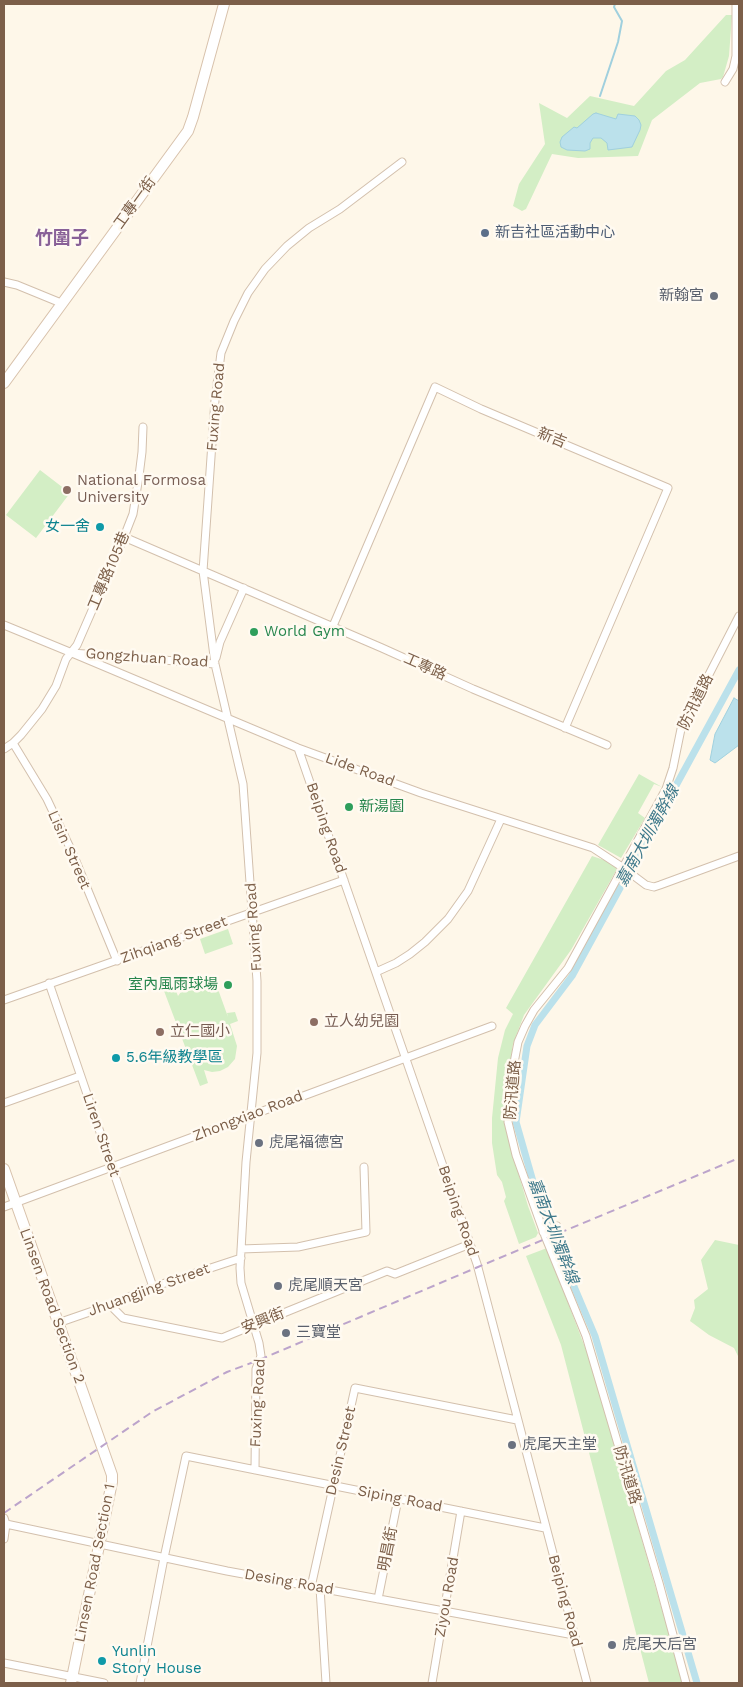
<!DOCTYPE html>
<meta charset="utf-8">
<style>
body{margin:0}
#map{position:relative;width:743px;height:1687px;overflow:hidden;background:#fef7e9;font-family:"Work Sans",sans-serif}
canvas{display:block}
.frame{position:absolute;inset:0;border:5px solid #7c5f49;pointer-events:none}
</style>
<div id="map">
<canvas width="743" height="1687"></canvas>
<div class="frame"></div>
</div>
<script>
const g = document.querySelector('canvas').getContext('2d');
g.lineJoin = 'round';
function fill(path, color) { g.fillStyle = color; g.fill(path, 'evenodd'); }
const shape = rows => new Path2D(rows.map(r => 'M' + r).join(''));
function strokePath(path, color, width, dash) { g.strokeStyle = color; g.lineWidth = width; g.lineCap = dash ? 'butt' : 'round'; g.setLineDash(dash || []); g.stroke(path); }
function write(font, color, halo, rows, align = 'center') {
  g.font = font + ' "Work Sans","Noto Sans TC",sans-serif'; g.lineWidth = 5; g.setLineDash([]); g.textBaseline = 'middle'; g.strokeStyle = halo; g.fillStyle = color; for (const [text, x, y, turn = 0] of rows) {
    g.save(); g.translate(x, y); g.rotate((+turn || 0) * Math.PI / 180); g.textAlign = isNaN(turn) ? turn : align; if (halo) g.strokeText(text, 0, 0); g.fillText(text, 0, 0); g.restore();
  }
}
fill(shape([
 [726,15,732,15,729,56,723,77,721,79,700,83,652,120,638,156,578,158,552,154,526,209,522,211,513,206,519,184,545,144,539,103,567,118,590,96,634,106,666,71,685,60],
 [40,470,70,493,36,538,6,515],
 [639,774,662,787,654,784,653,786,638,813,645,818,621,858,598,845],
 [592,856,604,860,615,867,617,869,571,950,524,1015,513,1044,505,1103,506,1131,528,1206,538,1233,536,1237,519,1244,504,1201,506,1197,502,1182,497,1175,492,1143,492,1118,498,1058,505,1030,513,1014,506,1008],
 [228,929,233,944,205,954,200,939],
 [171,979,178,996,186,985,195,982,206,983,214,986,219,992,228,1017,227,1013,235,1012,238,1021,230,1024,237,1046,235,1059,228,1067,220,1071,212,1072,204,1070,208,1083,200,1086,161,983],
 [715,1240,739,1245,739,1358,734,1348,709,1335,690,1321,695,1308,694,1300,708,1289,701,1260],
 [547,1248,591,1363,683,1683,649,1683,561,1345,526,1256]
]), '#d3eec5');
const water = shape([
 [596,113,616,119,618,114,635,116,639,120,641,125,640,130,632,147,608,150,607,143,601,138,593,138,590,143,590,149,585,151,567,150,561,147,560,142,562,137,574,127,577,128,593,114,596,113],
 [734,698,739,701,739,745,715,763,710,760,715,734,734,698]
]);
fill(water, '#bbe1eb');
strokePath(water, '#a0d0de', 1);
strokePath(shape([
 [600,96,618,42,622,21,614,7,615,4]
]), '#a0d0de', 2);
strokePath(shape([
 [697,1683,595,1336,540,1206,516,1122,527,1046,535,1025,572,976,739,670]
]), '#bbe1eb', 7);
const street = shape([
 [725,82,733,69,736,56,736,4],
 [4,282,17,285,61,303],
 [124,537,382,648,473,689,607,745],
 [4,625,72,653,215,664],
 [333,626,435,387,481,409,668,488,565,728],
 [72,653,298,748,421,793,593,848,622,867,646,885,654,887,660,885,739,856],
 [216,658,220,642,244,588],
 [13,743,47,799,73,854,117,961],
 [298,748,477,1264,587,1683],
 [4,749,13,743,21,735,42,709,56,686,66,659,77,645,124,537,133,514,139,476,142,452,143,427],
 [376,972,396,963,410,954,425,942,448,919,468,891,501,819],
 [49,983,153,1287],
 [4,1000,344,880],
 [4,1103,80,1076],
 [4,1207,492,1026],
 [543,1232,557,1226],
 [241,1249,298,1247,366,1232,364,1167],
 [110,1305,123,1318,222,1338,387,1271,395,1274,470,1244],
 [58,1323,110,1305,153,1287,241,1258],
 [255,1470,256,1369,261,1356,259,1343,241,1283,240,1268,246,1162,257,1053,257,981,243,784,215,664,203,571,215,400,221,353,234,321,248,293,265,269,287,246,309,228,340,209,402,162],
 [4,1518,6,1524,4,1539],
 [6,1524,227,1571,574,1635],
 [311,1587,355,1388,517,1420],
 [320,1588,326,1683],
 [378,1599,398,1499],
 [4,1663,104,1683],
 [140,1683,164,1558,186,1456,545,1528],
 [432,1683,461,1511],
 [686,1683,659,1583,586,1336,545,1236,516,1155,508,1122,513,1068,518,1042,525,1026,534,1010,568,968,666,789,673,768,681,729,739,616]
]);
const secondary = shape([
 [4,383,188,131,193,117,224,4],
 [4,1169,112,1475,112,1482,71,1683]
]);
strokePath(street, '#d3c0ad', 9);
strokePath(secondary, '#d8c2ac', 12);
strokePath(street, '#fff', 7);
strokePath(secondary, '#fff', 10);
strokePath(shape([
 [4,1513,152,1412,227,1372,259,1360,478,1267,739,1158]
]), '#bca4cb', 2, [8, 5]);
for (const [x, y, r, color] of [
 [485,233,5,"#5c6f8a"],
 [714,296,5,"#6b7280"],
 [67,490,5,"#8d6e63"],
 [100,527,5,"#0f9aa8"],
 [254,632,5,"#2e9e5b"],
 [349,807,5,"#2e9e5b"],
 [228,985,5,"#2e9e5b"],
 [314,1022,5,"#8d6e63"],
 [160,1032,5,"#8d6e63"],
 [116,1058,5,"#0f9aa8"],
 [259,1143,5,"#6b7280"],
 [278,1286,5,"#6b7280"],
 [286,1333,5,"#6b7280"],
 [512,1445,5,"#6b7280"],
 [612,1645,5,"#6b7280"],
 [102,1661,5,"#0f9aa8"]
]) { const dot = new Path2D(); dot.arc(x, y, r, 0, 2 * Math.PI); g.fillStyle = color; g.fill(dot); strokePath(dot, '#fffaf1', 2); }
write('15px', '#7c5f49', '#fffaf1', [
 ["工專一街",135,203,-54],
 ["Fuxing Road",216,407,-85],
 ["新吉",552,438,22],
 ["工專路105巷",109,571,-67],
 ["Gongzhuan Road",147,658,4],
 ["工專路",425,667,24],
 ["防汛道路",696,702,-64],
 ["Lide Road",360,770,20],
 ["Beiping Road",326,828,71],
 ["Lisin Street",69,850,66],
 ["Fuxing Road",254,927,-94],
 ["Zihqiang Street",174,940,-20],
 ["防汛道路",513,1090,-85],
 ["Zhongxiao Road",248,1116,-21],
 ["Liren Street",101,1135,71],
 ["Beiping Road",458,1211,71],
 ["Jhuangjing Street",149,1290,-20],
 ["Linsen Road Section 2",52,1306,70],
 ["安興街",263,1321,-22],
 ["Fuxing Road",258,1403,-87],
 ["Desin Street",341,1451,-77],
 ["防汛道路",627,1475,73],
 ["Siping Road",400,1499,11],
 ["明昌街",388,1549,-79],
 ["Linsen Road Section 1",95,1563,-79],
 ["Desing Road",289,1582,10],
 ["Ziyou Road",447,1597,-80],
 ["Beiping Road",565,1601,75]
]);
write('15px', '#4e5e75', '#fffaf1', [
 ["新吉社區活動中心",495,233]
], 'left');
write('15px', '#5b616d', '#fffaf1', [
 ["新翰宮",704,296,"right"],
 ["虎尾福德宮",269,1143],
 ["虎尾順天宮",288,1286],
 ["三寶堂",296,1333],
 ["虎尾天主堂",522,1445],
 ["虎尾天后宮",622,1645]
], 'left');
write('15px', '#785e54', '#fffaf1', [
 ["National Formosa",77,481],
 ["University",77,498],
 ["立人幼兒園",324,1022],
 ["立仁國小",170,1032]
], 'left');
write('15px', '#0d838f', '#fffaf1', [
 ["女一舍",90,527,"right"],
 ["5.6年級教學區",126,1058],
 ["Yunlin",112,1652],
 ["Story House",112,1669]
], 'left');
write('15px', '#27864d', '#fffaf1', [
 ["World Gym",264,632],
 ["新湯園",359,807],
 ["室內風雨球場",218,985,"right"]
], 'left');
write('italic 16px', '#3d788a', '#fffaf1', [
 ["嘉南大圳濁幹線",648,836,-61],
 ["嘉南大圳濁幹線",553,1231,69]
]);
write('bold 18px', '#896198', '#fffaf1', [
 ["竹圍子",62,239]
]);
</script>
